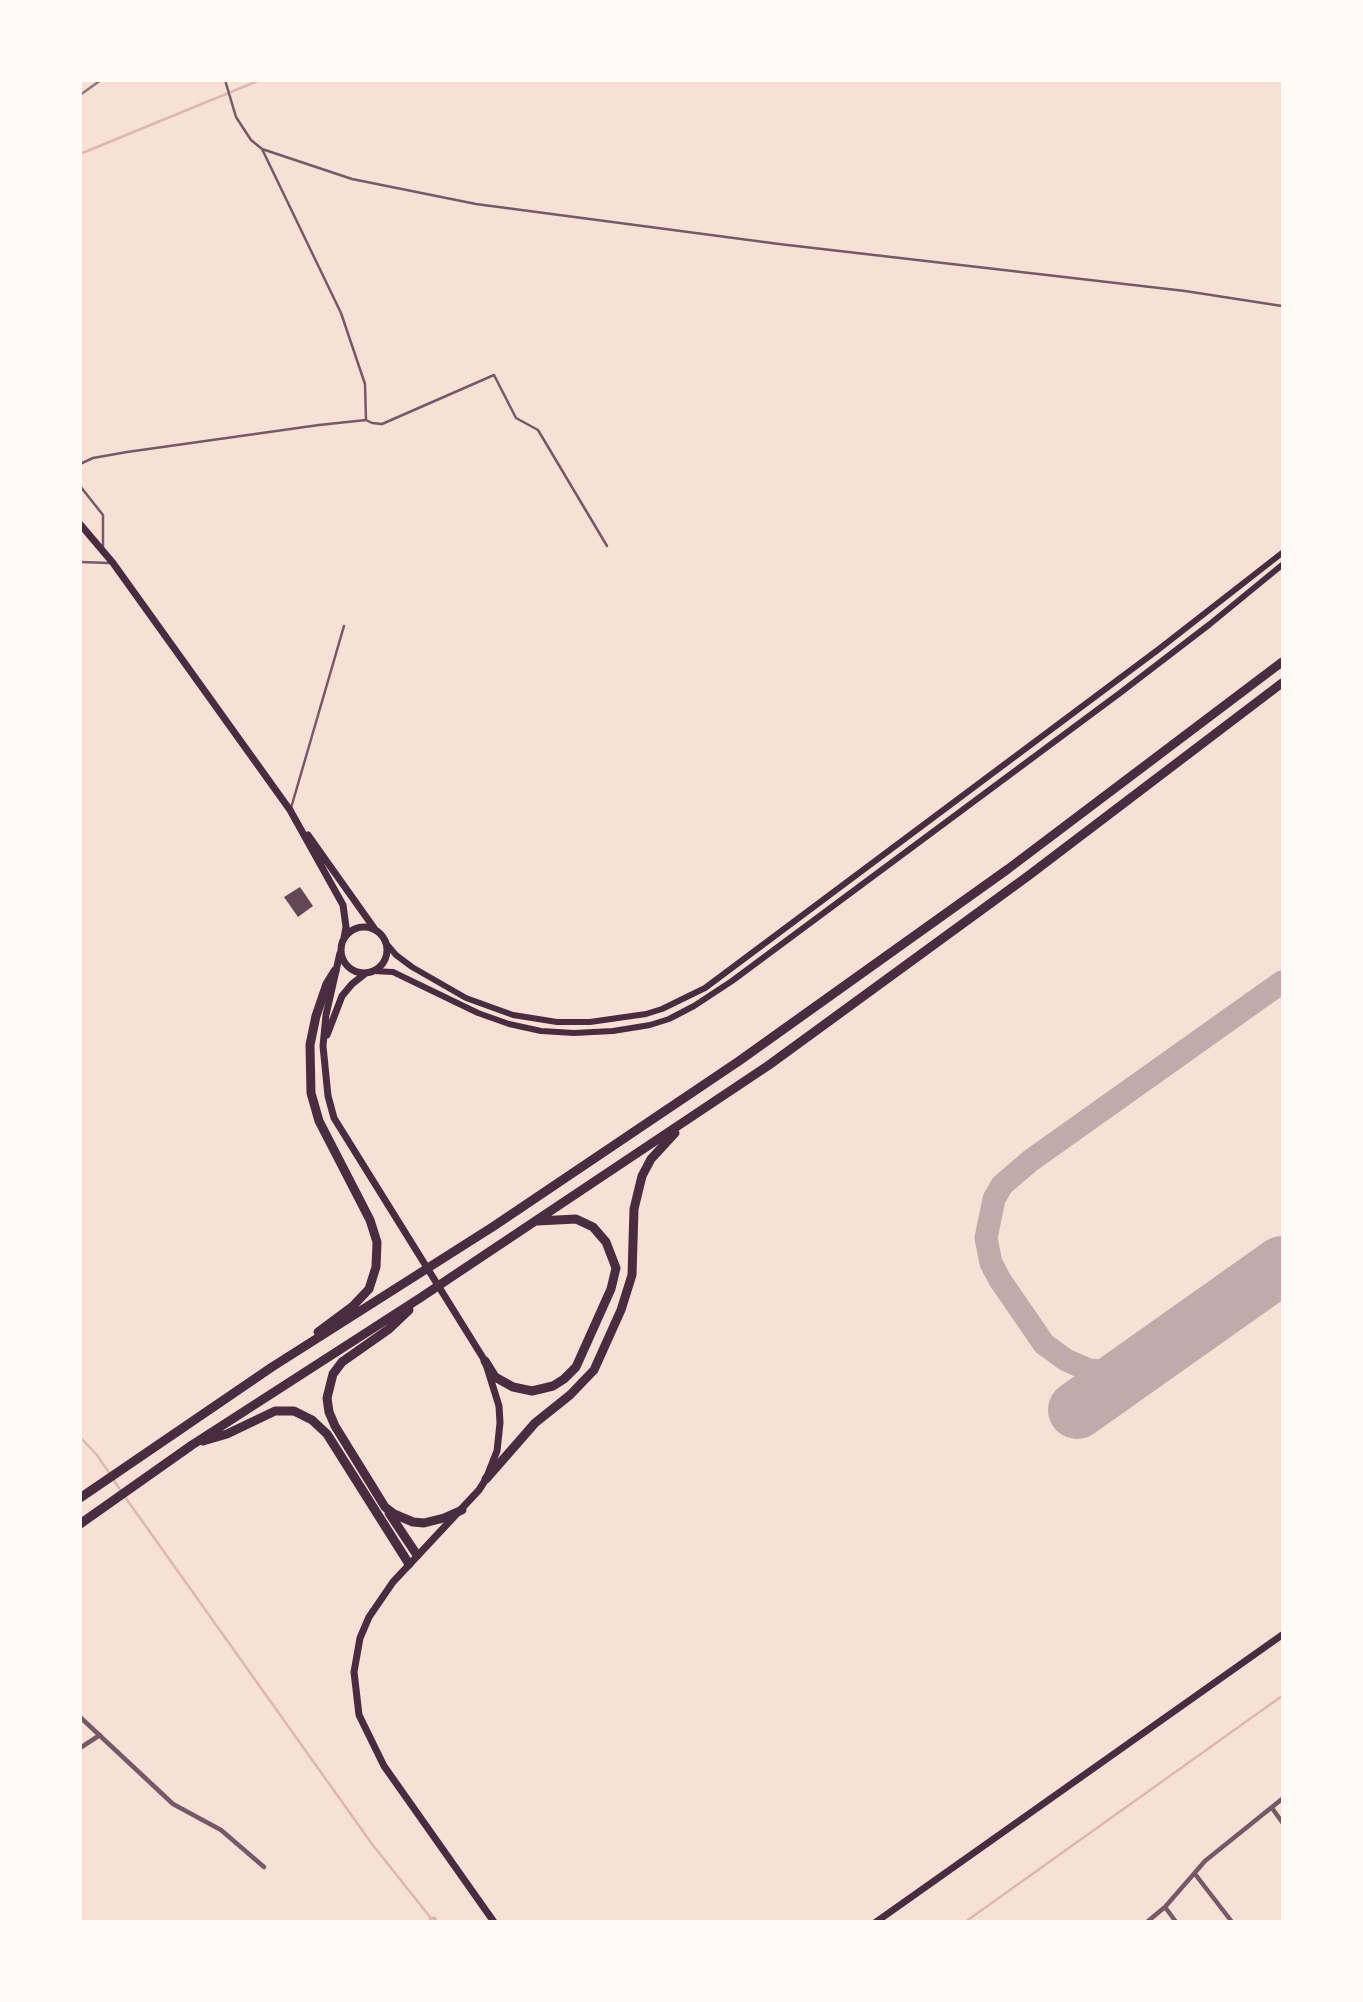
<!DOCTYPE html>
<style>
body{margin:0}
#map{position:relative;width:1363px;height:2002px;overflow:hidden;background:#f7e1d7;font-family:Figtree,sans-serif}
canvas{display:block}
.frame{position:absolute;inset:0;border:82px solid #fffaf5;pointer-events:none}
</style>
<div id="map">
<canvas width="1363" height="2002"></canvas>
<div class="frame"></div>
</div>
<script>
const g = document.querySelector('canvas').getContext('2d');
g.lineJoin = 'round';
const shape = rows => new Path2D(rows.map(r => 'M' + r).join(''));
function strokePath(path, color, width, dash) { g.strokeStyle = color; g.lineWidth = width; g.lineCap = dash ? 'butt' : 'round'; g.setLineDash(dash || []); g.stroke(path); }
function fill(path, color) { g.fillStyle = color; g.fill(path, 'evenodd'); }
strokePath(shape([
 [80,154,260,80],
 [80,1437,97,1455,110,1474],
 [113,1479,121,1491],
 [125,1497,372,1844,434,1922],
 [965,1922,1282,1696]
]), '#dcb8b0', 2.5);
strokePath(shape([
 [432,1922,433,1921]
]), '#dcb8b0', 9);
strokePath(shape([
 [1149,1359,1126,1369,1107,1371,1089,1370,1066,1360,1044,1344,1000,1280,991,1263,986,1238,994,1199,1002,1185,1030,1161,1282,982]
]), '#c3aaaa', 23);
strokePath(shape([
 [1077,1410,1282,1265]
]), '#c3aaaa', 58);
fill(shape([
 [300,887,313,906,298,917,284,897]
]), '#644757');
strokePath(shape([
 [225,80,236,117,251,140,262,149,352,179,476,204,779,244,1185,291,1282,306],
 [262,149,341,313,365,384,366,420],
 [80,464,93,458,127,452,319,425,366,420,372,423,382,424,494,375,516,418,538,430,607,546],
 [80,486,103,515,103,548],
 [80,562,109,563],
 [291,808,344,626]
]), '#755966', 2.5);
strokePath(shape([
 [80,1717,173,1804,221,1830,264,1867],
 [80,1748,100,1735],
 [1272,1808,1282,1822],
 [1195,1874,1232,1922],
 [1165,1907,1176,1922],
 [1147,1922,1165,1907,1205,1861,1282,1799]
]), '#755966', 4.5);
strokePath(shape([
 [385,942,396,955,412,967,466,998,513,1015,557,1022,590,1022,646,1014,662,1009,705,988,1159,649,1282,553],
 [373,971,393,972,478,1013,509,1024,541,1031,574,1033,613,1031,650,1025,669,1019,694,1006,732,981,1120,693,1210,624,1282,565]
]), '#4a2c40', 6);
strokePath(shape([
 [80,524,113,563,290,810,343,905,346,927,344,938],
 [308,835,374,928],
 '341 950a23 23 0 1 1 46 0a23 23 0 1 1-46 0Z',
 [340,953,326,1015,323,1046,328,1096,334,1118,485,1361,499,1406,500,1423,497,1451,486,1479,479,1490,393,1582,369,1617,360,1638,354,1672,359,1715,384,1766,494,1922],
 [327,1035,342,996,352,984,366,973],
 [876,1922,1282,1635]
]), '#4a2c40', 7);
strokePath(shape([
 [409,1310,389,1329,342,1362,333,1374,327,1398,329,1412,335,1426,385,1507,394,1514,413,1522,424,1523,444,1518,462,1510],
 [318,1332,353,1306,369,1289,376,1267,377,1242,370,1220,319,1121,311,1093,310,1045,316,1016,327,984,335,971],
 [485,1361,495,1377,513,1387,532,1391,553,1386,564,1379,576,1367,611,1289,616,1268,606,1242,593,1227,576,1219,537,1221],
 [203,1441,227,1434,275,1411,294,1411,312,1420,327,1434,409,1564],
 [486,1479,535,1423,570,1395,594,1370,621,1310,632,1275,634,1209,642,1176,651,1159,675,1133],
 [80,1498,272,1367,494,1226,739,1061,1008,869,1282,662],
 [389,1513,417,1555],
 [80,1524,192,1445,420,1298,769,1065,1028,876,1282,683]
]), '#4a2c40', 9);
strokePath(shape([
 [80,82,83,80],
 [80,95,101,80]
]), '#8f747c', 2.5);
</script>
